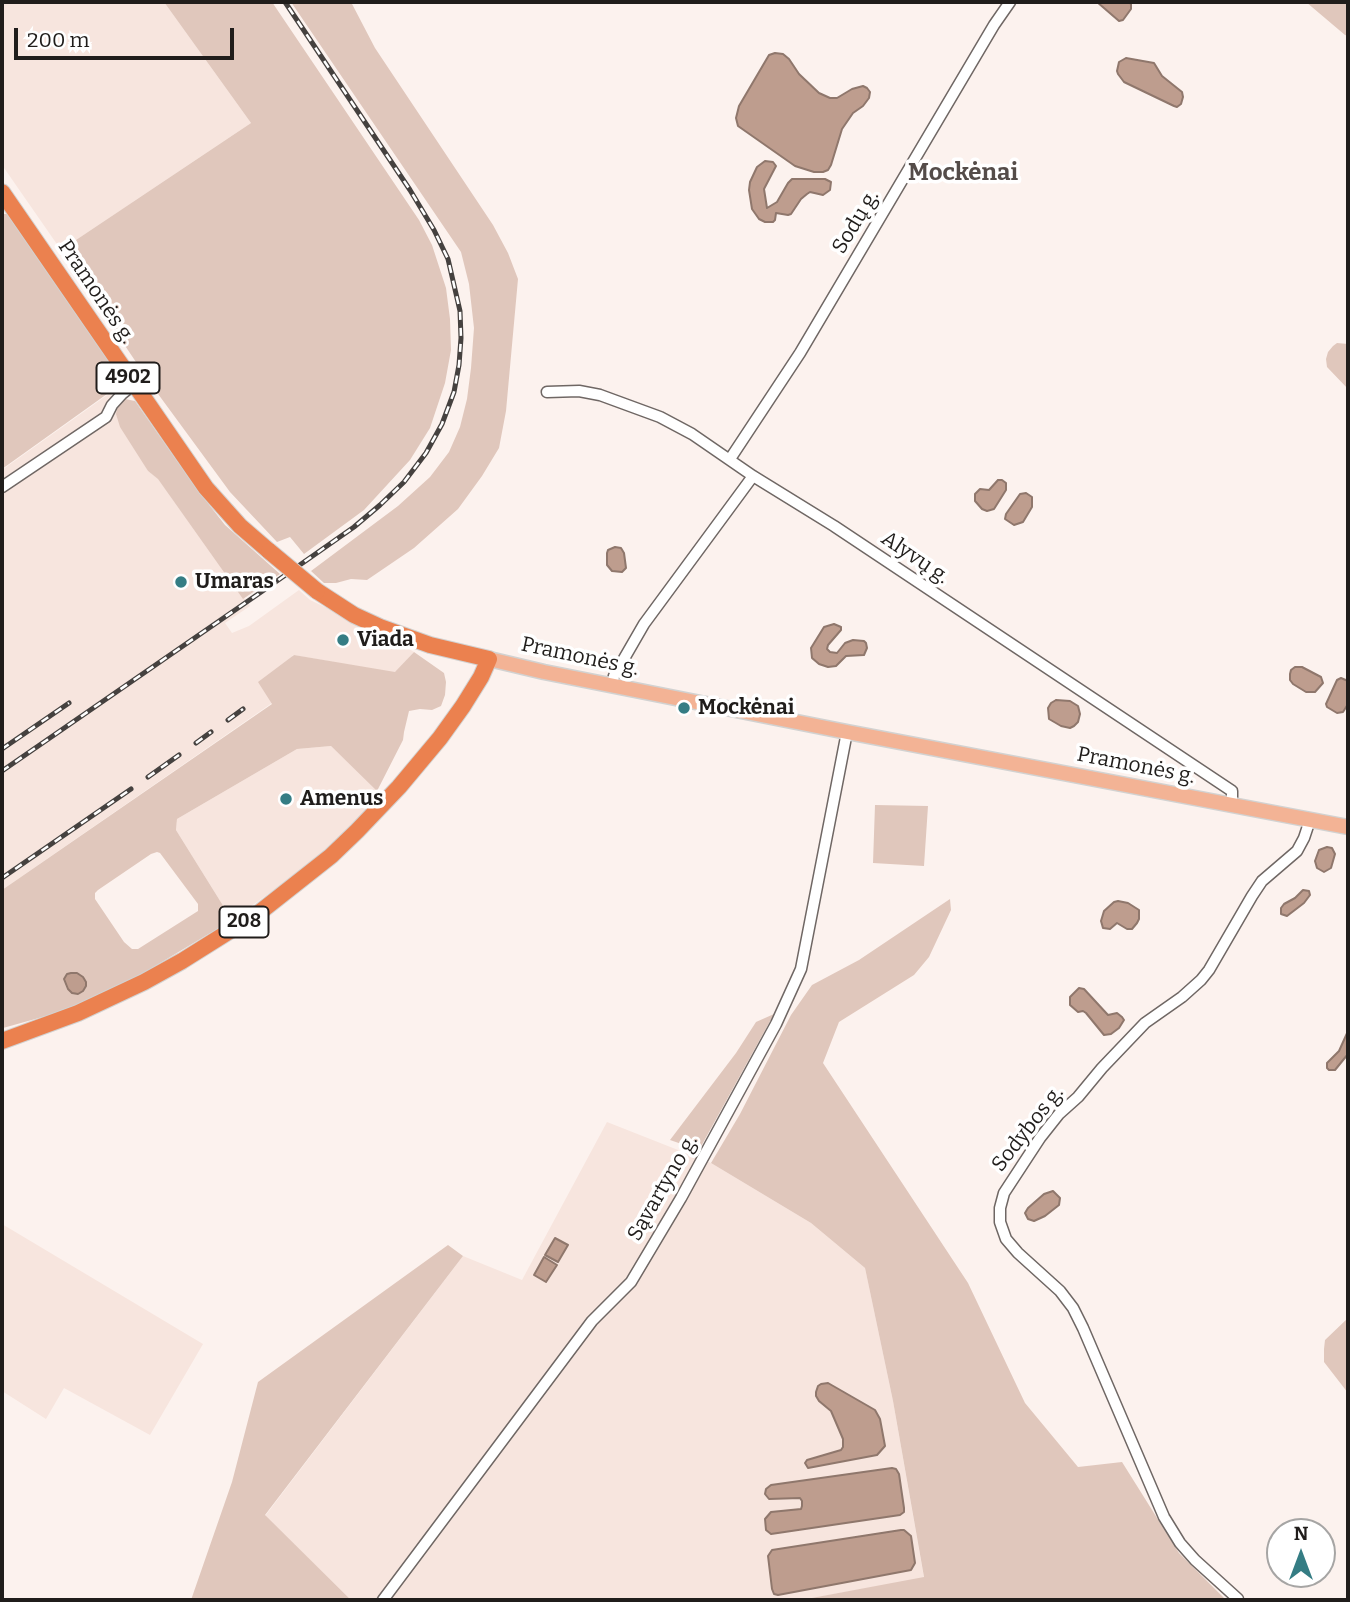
<!DOCTYPE html>
<meta charset="utf-8">
<style>
body{margin:0}
#map{position:relative;width:1350px;height:1602px;overflow:hidden;background:#fcf2ee;font-family:Bitter,serif}
canvas{display:block}
.frame{position:absolute;inset:0;border:4px solid #201d1b;pointer-events:none}
.north{position:absolute;left:1266px;top:1518px;width:70px;height:70px;box-sizing:border-box;background:#fff;border:2px solid #a6a5a4;border-radius:50%;rotate:0deg;font-size:19px;font-weight:700;line-height:28px;text-align:center;color:#201d1b}
.north::after{content:'';display:block;margin:auto;width:24px;height:32px;background:#357d84;clip-path:polygon(50% 0,100% 100%,50% 72%,0 100%)}
.scale{position:absolute;left:14px;top:28px;width:220px;height:32px;box-sizing:border-box;border:4px solid #201d1b;border-top:0;padding-left:9px;font-size:21px;line-height:24px;white-space:nowrap;color:#201d1b;-webkit-text-stroke:5px #fff;paint-order:stroke}
</style>
<div id="map">
<canvas width="1350" height="1602"></canvas>
<div class="frame"></div>
<div class="north">N</div>
<div class="scale">200 m</div>
</div>
<script>
const g = document.querySelector('canvas').getContext('2d');
g.lineJoin = 'round';
function fill(path, color) { g.fillStyle = color; g.fill(path, 'evenodd'); }
const shape = rows => new Path2D(rows.map(r => 'M' + r).join(''));
function strokePath(path, color, width, dash) { g.strokeStyle = color; g.lineWidth = width; g.lineCap = dash ? 'butt' : 'round'; g.setLineDash(dash || []); g.stroke(path); }
function write(font, color, halo, rows, align = 'center') {
  g.font = font + ' Bitter,serif'; g.lineWidth = 7; g.setLineDash([]); g.textBaseline = 'middle'; g.strokeStyle = halo; g.fillStyle = color; for (const [text, x, y, turn = 0] of rows) {
    g.save(); g.translate(x, y); g.rotate((+turn || 0) * Math.PI / 180); g.textAlign = isNaN(turn) ? turn : align; if (halo) g.strokeText(text, 0, 0); g.fillText(text, 0, 0); g.restore();
  }
}
fill(shape([
 [2,2,164,2,251,123,61,250,2,165],
 [110,393,118,405,148,471,158,478,250,606,225,623,232,633,249,626,299,590,310,600,389,637,414,652,396,673,293,655,272,703,2,890,2,470],
 [331,746,384,795,365,815,307,866,232,920,176,830,177,819,297,749],
 [607,1122,711,1163,811,1223,865,1268,893,1401,924,1578,801,1600,351,1600,265,1516,463,1256,522,1280],
 [818,1386,878,1414,885,1446,883,1450,877,1455,807,1468,805,1466,812,1458,841,1450,843,1447,843,1439,831,1411,819,1401,816,1396,816,1391],
 [892,1468,900,1515,771,1534,768,1533,771,1512,801,1509,802,1501,800,1498,766,1489,771,1485],
 [2,1224,203,1344,150,1435,64,1388,46,1419,2,1391]
]), '#f7e5de');
fill(shape([
 [164,2,272,2,419,220,432,245,446,288,450,319,451,350,445,383,430,428,410,460,364,510,304,554,290,537,277,542,230,492,150,383,61,250,251,123],
 [291,2,351,2,375,48,493,225,508,253,518,279,506,411,499,448,482,476,458,509,414,548,367,580,351,579,336,583,324,583,311,571,398,506,430,477,449,452,460,427,467,399,471,368,474,328,469,284,461,252],
 [1306,2,1348,2,1348,36,1345,35],
 [4,214,8,214,121,376,122,380,121,384,2,469,2,215],
 [1337,343,1348,344,1348,389,1327,367,1326,359,1328,352,1333,346],
 [125,399,135,401,196,488,225,525,280,574,243,599,158,479,148,471,120,427,116,414,118,405],
 [414,652,444,673,446,682,445,695,441,706,432,710,420,709,409,711,404,732,403,740,377,791,331,746,297,749,177,819,176,830,232,920,125,984,64,1011,3,1028,2,1027,2,890,272,704,258,682,294,655,395,672],
 [157,852,160,853,198,904,198,911,138,949,132,949,124,942,95,899,95,893,98,890,151,854],
 [875,805,928,806,924,866,873,863],
 [950,899,951,910,929,957,914,975,839,1022,823,1063,968,1283,1025,1403,1078,1467,1122,1462,1179,1553,1226,1600,801,1600,924,1577,893,1401,865,1268,811,1223,711,1163,740,1114,791,1015,812,985,859,960],
 [774,1014,699,1150,670,1140,736,1053,756,1022],
 [448,1245,463,1256,265,1515,351,1600,191,1600,232,1482,258,1382],
 [1348,1318,1348,1393,1324,1362,1324,1349,1325,1340]
]), '#e0c7bc');
const water = shape([
 [1097,2,1128,2,1131,4,1131,9,1123,20,1119,21,1097,2],
 [775,53,783,54,789,59,799,74,819,93,830,98,837,98,852,89,863,86,867,88,870,92,869,98,863,106,853,113,842,129,831,165,828,170,823,172,814,172,795,166,738,126,736,118,739,106,769,55,775,53],
 [1126,58,1154,63,1162,76,1182,92,1183,97,1181,104,1177,107,1174,106,1124,82,1118,74,1117,71,1119,62,1126,58],
 [765,161,773,162,776,166,764,189,767,208,777,202,788,183,792,179,825,179,831,182,830,190,823,195,810,192,807,194,801,199,791,214,788,215,776,213,775,220,773,222,765,222,759,219,752,209,749,190,750,182,757,167,765,161],
 [998,480,1002,480,1006,483,1006,490,994,509,987,511,982,509,975,501,975,494,980,489,989,490,998,480],
 [1026,493,1032,497,1032,507,1023,522,1014,525,1005,519,1006,514,1020,494,1026,493],
 [615,547,621,548,624,553,626,568,622,572,612,571,607,565,607,553,608,550,615,547],
 [834,624,841,627,841,630,828,645,827,649,830,652,837,653,845,643,853,640,864,641,866,643,867,648,864,655,846,656,836,666,828,667,819,664,812,658,811,648,824,627,834,624],
 [1295,667,1302,667,1321,677,1323,683,1315,692,1306,692,1293,684,1290,680,1290,674,1291,670,1295,667],
 [1341,678,1348,681,1348,704,1343,712,1337,713,1327,707,1326,704,1337,680,1341,678],
 [1056,700,1070,701,1078,706,1080,714,1078,722,1074,726,1070,728,1061,726,1049,719,1048,708,1051,703,1056,700],
 [1327,847,1332,848,1335,854,1331,868,1324,872,1317,868,1315,861,1319,850,1327,847],
 [1303,890,1309,891,1310,895,1304,903,1287,916,1281,914,1281,908,1284,904,1295,898,1303,890],
 [1118,901,1128,903,1139,910,1139,919,1137,923,1132,929,1127,929,1117,923,1110,929,1103,928,1101,921,1104,911,1114,902,1118,901],
 [71,973,77,973,83,977,86,982,86,986,83,991,78,994,72,993,68,989,64,979,67,974,71,973],
 [1079,988,1084,989,1108,1015,1117,1013,1122,1017,1124,1020,1119,1028,1111,1034,1104,1035,1086,1013,1083,1011,1078,1012,1070,1005,1070,997,1079,988],
 [1348,1031,1348,1054,1335,1070,1329,1070,1327,1068,1327,1063,1339,1051,1348,1031],
 [1053,1191,1060,1198,1059,1205,1045,1216,1034,1221,1028,1219,1025,1213,1028,1208,1044,1194,1053,1191],
 [555,1238,568,1245,558,1262,545,1255,555,1238],
 [544,1257,557,1265,546,1282,534,1275,544,1257],
 [828,1383,875,1410,880,1419,885,1446,877,1455,808,1468,805,1463,807,1460,841,1450,843,1447,843,1439,831,1411,819,1401,816,1396,816,1392,818,1386,821,1384,828,1383],
 [892,1468,896,1469,899,1474,904,1508,904,1512,900,1515,771,1534,766,1530,765,1519,771,1512,801,1509,802,1506,802,1501,800,1498,769,1499,765,1494,766,1489,771,1485,892,1468],
 [901,1530,904,1530,911,1536,915,1563,911,1570,778,1595,774,1594,772,1589,768,1556,772,1550,901,1530]
]);
fill(water, '#be9d8e');
strokePath(water, '#8f776c', 2);
const minor = shape([
 [547,392,579,391,600,395,660,417,692,434,753,476,834,526,1232,791,1232,805],
 [730,459,800,353,994,25,1010,2],
 [2,487,106,417,112,405,122,394,133,385],
 [612,685,614,676,644,624,753,476],
 [1238,1599,1195,1560,1180,1543,1164,1517,1083,1328,1073,1308,1060,1291,1018,1253,1006,1239,1000,1222,1000,1208,1004,1193,1040,1138,1059,1114,1078,1097,1102,1068,1145,1023,1182,997,1201,980,1209,970,1252,896,1262,881,1297,851,1304,838,1310,820],
 [383,1600,592,1321,631,1282,681,1198,776,1024,801,969,847,732]
]);
const major = shape([
 [489,659,544,672,847,732,1348,827]
]);
const highway = shape([
 [2,192,206,488,240,526,269,551],
 [2,1041,78,1013,144,982,182,961,260,912,331,856,357,831,399,787,440,738,463,706,481,677,489,659,430,645,380,627,354,615,317,591]
]);
strokePath(minor, '#6f6764', 13);
strokePath(major, '#d2d2d1', 17);
strokePath(highway, '#d2d2d1', 18);
strokePath(minor, '#fff', 10);
strokePath(major, '#f3b395', 14);
strokePath(highway, '#eb814f', 16);
const rail = shape([
 [228,720,243,709],
 [196,743,211,732],
 [2,749,69,703],
 [2,771,264,590,354,527,380,505,404,482,426,453,442,424,454,392,459,365,461,338,460,311,448,259,434,230,410,190,285,2],
 [148,777,179,755],
 [2,878,131,789]
]);
strokePath(rail, '#45413f', 5);
strokePath(rail, '#fff', 2.5, [8]);
const highwayBridge = shape([
 [269,551,317,591]
]);
strokePath(highwayBridge, '#d2d2d1', 18, []);
strokePath(highwayBridge, '#eb814f', 16);
for (const [x, y, r, color] of [
 [181,582,7,"#357d84"],
 [343,640,7,"#357d84"],
 [684,708,7,"#357d84"],
 [286,799,7,"#357d84"]
]) { const dot = new Path2D(); dot.arc(x, y, r, 0, 2 * Math.PI); g.fillStyle = color; g.fill(dot); strokePath(dot, '#fff', 2.5); }
for (const [x, y, w] of [
 [128,378,63],
 [244,922,49]
]) { const box = new Path2D(); box.roundRect(x - w / 2, y - 15.5, w, 31, 5); g.fillStyle = '#fff'; g.fill(box); strokePath(box, '#201d1b', 2); }
write('bold 19px', '#201d1b', null, [
 ["4902",128,378],
 ["208",244,922]
]);
write('21px', '#201d1b', '#fff', [
 ["Sodų g.",856,222,-59],
 ["Pramonės g.",96,292,56],
 ["Alyvų g.",915,558,34],
 ["Pramonės g.",580,657,12],
 ["Pramonės g.",1136,766,11],
 ["Sodybos g.",1028,1129,-52],
 ["Sąvartyno g.",663,1188,-60]
]);
write('bold 21px', '#201d1b', '#fff', [
 ["Umaras",195,582],
 ["Viada",357,640],
 ["Mockėnai",698,708],
 ["Amenus",300,799]
], 'left');
write('bold 24px', '#544c49', '#fff', [
 ["Mockėnai",963,173]
]);
</script>
